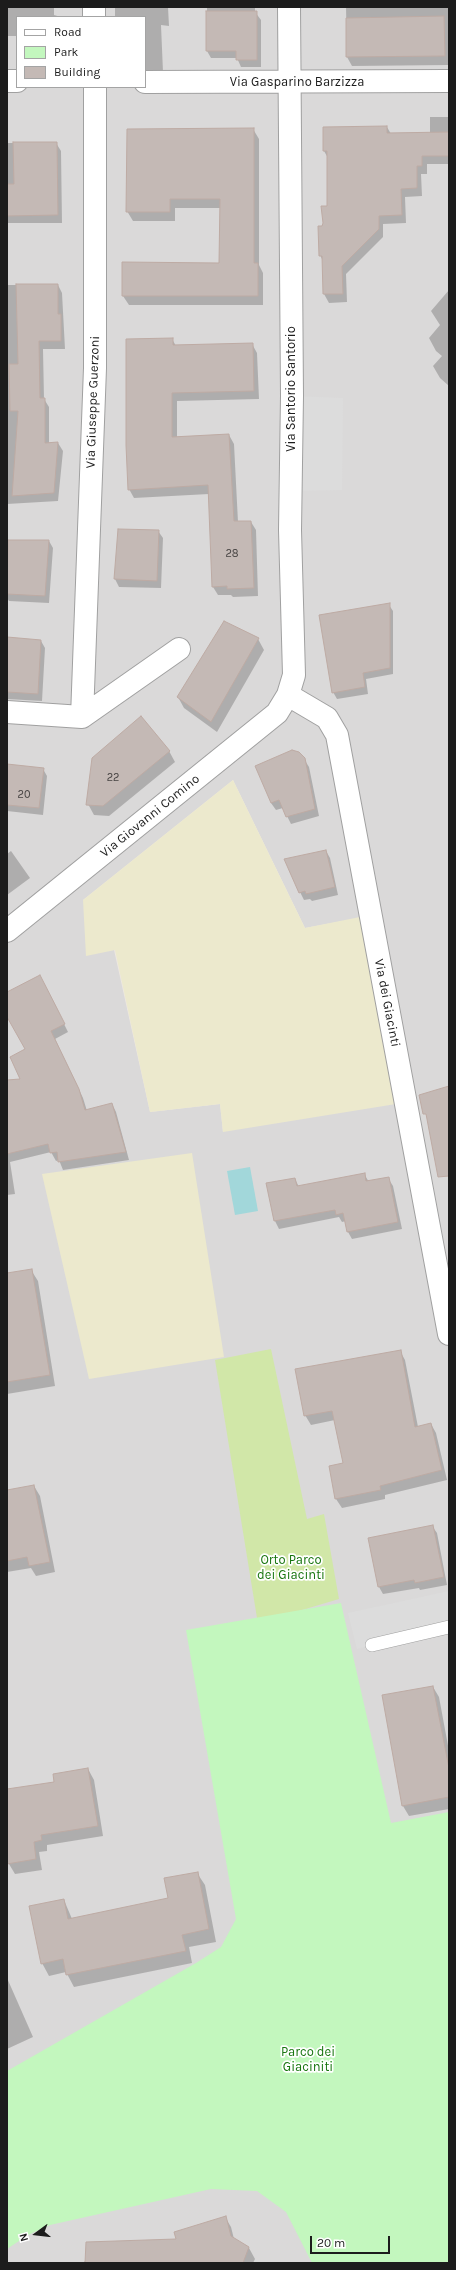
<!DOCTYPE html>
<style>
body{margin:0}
#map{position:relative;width:456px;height:2270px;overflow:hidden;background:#ede7e1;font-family:Karla,sans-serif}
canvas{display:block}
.frame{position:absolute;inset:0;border:8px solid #1c1c1c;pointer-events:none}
.legend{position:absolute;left:16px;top:16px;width:130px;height:72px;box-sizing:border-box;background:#fff;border:1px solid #a4a4a4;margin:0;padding:5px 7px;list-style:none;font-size:12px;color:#1c1c1c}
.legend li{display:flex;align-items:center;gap:8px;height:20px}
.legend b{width:20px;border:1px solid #a4a4a4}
.north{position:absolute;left:16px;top:2214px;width:40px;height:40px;-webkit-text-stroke:3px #fff;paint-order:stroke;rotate:255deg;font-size:11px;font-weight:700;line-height:16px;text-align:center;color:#1c1c1c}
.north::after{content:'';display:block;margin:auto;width:14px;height:18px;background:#1c1c1c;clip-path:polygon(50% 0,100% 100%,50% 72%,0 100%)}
.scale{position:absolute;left:310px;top:2236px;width:80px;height:18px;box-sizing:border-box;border:2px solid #1c1c1c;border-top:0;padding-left:5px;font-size:12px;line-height:14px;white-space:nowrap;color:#1c1c1c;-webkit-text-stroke:3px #fff;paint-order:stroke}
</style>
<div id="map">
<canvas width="456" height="2270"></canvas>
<div class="frame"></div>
<ul class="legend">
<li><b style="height:5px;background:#fff"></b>Road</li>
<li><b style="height:11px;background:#c3f7be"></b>Park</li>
<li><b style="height:11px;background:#c4b9b5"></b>Building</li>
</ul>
<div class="north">N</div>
<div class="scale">20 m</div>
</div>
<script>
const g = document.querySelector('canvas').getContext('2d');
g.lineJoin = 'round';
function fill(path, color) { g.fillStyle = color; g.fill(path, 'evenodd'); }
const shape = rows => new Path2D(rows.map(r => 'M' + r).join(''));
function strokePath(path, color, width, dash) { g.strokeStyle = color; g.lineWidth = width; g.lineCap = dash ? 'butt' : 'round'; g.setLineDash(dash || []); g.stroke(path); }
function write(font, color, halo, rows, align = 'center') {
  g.font = font + ' Karla,sans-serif'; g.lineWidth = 3.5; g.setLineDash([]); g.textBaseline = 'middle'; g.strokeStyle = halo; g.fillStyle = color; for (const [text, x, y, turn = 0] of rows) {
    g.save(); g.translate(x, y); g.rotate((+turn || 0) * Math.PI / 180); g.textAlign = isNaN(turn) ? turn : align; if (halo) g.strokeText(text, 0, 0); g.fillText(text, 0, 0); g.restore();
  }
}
fill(shape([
 [7,7,449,7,449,2263,7,2263],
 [17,17,145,17,145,87,17,87],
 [233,780,305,928,360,918,223,1132,220,1104,150,1112,114,950,83,900]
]), '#dad9d9');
fill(shape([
 [233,780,305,928,360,917,396,1104,223,1132,220,1104,150,1112,115,950,86,956,83,900],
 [192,1153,224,1357,89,1379,42,1174]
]), '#ece9cd');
fill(shape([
 [271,1349,307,1519,324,1514,339,1599,292,1613,257,1618,215,1360]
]), '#d1e7a8');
fill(shape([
 [341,1603,391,1823,449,1812,449,2263,312,2263,286,2212,257,2191,211,2189,50,2225,28,2235,7,2249,7,2071,196,1963,221,1947,236,1919,186,1630]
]), '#c3f7be');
fill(shape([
 [292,396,343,398,342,490,291,491],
 [449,1591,449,1627,357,1649,348,1613]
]), '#dcdcdc');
fill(shape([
 [250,1167,258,1211,235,1215,227,1171]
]), '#a2d7da');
fill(shape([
 [7,7,54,7,54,15,61,17,17,17,17,67,16,36,7,36],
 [115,7,168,7,169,26,161,25,163,72,145,72,145,17,115,17],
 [207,7,255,7,255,12,261,20,261,67,241,67,237,58,211,58,207,51],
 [346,7,449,7,449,65,352,66,347,57],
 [430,117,449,117,449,164,427,164,427,174,421,174,422,196,405,197,406,223,383,224,383,237,346,274,347,302,329,303,324,294,323,261,320,255,322,227,328,207,328,158,324,151,387,127,391,134,430,133],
 [253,129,259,139,259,265,263,273,263,305,129,305,123,296,220,264,221,208,175,208,175,221,133,221,127,211],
 [7,143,56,143,61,151,62,223,7,223],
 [7,285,58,285,62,293,65,349,43,349,44,399,49,407,49,444,58,443,63,451,58,501,7,504],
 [449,290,449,386,440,378,433,366,442,356,436,351,429,338,440,325,431,311],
 [172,339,176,346,252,344,257,353,259,399,177,401,177,437,229,435,234,444,238,522,251,522,256,530,258,596,233,597,231,595,218,595,213,587,209,494,134,498,129,489],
 [158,531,163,538,161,588,119,587,115,579],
 [9,541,49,541,53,548,49,603,9,601,7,598,7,567],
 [389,605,393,611,393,674,366,679,368,694,337,699,333,692],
 [7,638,41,641,45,648,42,701,7,699],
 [258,639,264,650,217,732,184,708,178,697],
 [169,751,175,762,109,816,94,815,88,804],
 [304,759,309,767,319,816,291,824,283,808,276,810,271,803],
 [7,765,43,769,47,776,43,815,7,811],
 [11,851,30,878,7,895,7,854],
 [326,851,330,858,338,895,312,901,310,899,304,900,300,892],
 [44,984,68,1032,55,1039,83,1098,87,1111,112,1104,116,1112,129,1160,63,1170,59,1160,56,1161,51,1152,10,1162,15,1194,7,1195,7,1131,35,1126,26,1050,7,1011,7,993],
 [364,1174,369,1182,388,1178,393,1186,402,1229,352,1239,348,1232,346,1221,342,1222,339,1217,279,1229,275,1221,267,1184,295,1179,299,1187],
 [31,1270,38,1281,55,1386,7,1394,7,1274],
 [400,1351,405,1360,418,1427,431,1424,436,1433,447,1480,385,1495,385,1499,342,1508,336,1499,330,1467,344,1464,335,1420,311,1425,305,1415],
 [34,1486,40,1496,55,1572,36,1576,31,1568,7,1572,7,1491],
 [432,1526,437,1533,447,1585,420,1590,419,1588,383,1594,379,1587],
 [433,1687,439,1697,449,1751,449,1809,409,1816,403,1806,383,1696],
 [88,1769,94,1780,103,1836,47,1845,47,1851,39,1852,42,1870,15,1874,9,1864,7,1849,7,1790,55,1783],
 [197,1873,205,1885,216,1942,189,1947,192,1963,74,1987,66,1972,49,1976,42,1963,64,1900,72,1919,169,1899],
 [7,1978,33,2037,7,2049],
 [225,2217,231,2227,234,2239,249,2248,255,2259,253,2263,83,2263,86,2260,177,2240]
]), '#0003');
const building = shape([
 [206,11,257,11,257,60,236,60,236,51,206,51,206,11],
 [444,16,445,56,346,57,346,18,444,16],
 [387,126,387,133,449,132,449,156,422,156,422,166,417,166,417,188,401,189,402,215,379,216,379,229,342,266,343,294,323,294,322,256,319,256,318,226,322,226,323,223,321,206,327,206,327,151,323,151,323,127,387,126],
 [254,128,254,263,258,263,258,296,122,296,122,262,219,263,220,199,170,199,170,212,126,212,127,129,254,128],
 [13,142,57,142,58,215,7,216,7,184,14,184,13,142],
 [16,284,58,284,58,314,61,314,61,341,39,341,40,398,45,398,45,443,58,442,54,493,12,496,18,411,10,411,9,364,18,364,16,284],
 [173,338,173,345,253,343,254,391,172,393,172,437,229,434,234,521,251,521,254,588,227,589,227,586,212,587,208,485,128,490,126,445,126,339,173,338],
 [118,529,159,530,157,581,114,579,118,529],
 [8,540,49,540,45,596,7,594,8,540],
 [390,603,390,668,363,673,365,687,332,693,319,615,390,603],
 [224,621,259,638,211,722,177,697,224,621],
 [7,637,41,640,38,694,7,692,7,637],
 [141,716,170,751,103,806,86,805,92,758,141,716],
 [292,750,299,752,305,758,315,809,286,817,279,800,271,803,255,766,292,750],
 [7,764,44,768,39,808,7,805,7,764],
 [326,850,335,887,306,894,305,891,299,893,284,859,326,850],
 [40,975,65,1024,51,1031,79,1089,85,1110,112,1103,126,1152,58,1162,57,1152,50,1153,48,1144,7,1154,7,1080,20,1079,10,1057,25,1049,7,1017,7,992,40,975],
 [449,1086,449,1176,438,1177,426,1114,423,1114,419,1095,449,1086],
 [365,1173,366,1181,389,1177,398,1222,347,1232,343,1213,336,1215,335,1210,274,1221,266,1183,295,1178,297,1186,365,1173],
 [32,1269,50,1375,7,1382,7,1273,32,1269],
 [401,1350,415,1427,431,1423,442,1470,380,1486,381,1490,335,1499,329,1466,343,1463,332,1411,304,1416,295,1369,401,1350],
 [34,1485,50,1562,29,1566,27,1557,7,1561,7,1490,34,1485],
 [433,1525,444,1577,415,1583,414,1580,378,1587,368,1538,433,1525],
 [433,1686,449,1768,449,1797,402,1806,382,1695,433,1686],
 [88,1768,98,1826,41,1835,42,1840,34,1842,36,1859,7,1864,7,1789,54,1782,53,1774,88,1768],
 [198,1872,209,1929,182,1935,186,1951,66,1975,63,1959,41,1964,29,1906,64,1899,68,1919,168,1898,164,1878,198,1872],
 [226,2216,231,2236,249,2247,243,2263,85,2263,86,2242,176,2239,174,2232,226,2216]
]);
fill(building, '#c4b9b5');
strokePath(building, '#beaba4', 1);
const lane = shape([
 [372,1645,449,1627]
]);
const street = shape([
 [94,7,94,17],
 [7,81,17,81],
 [145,82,449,81],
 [288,695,327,718,337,735,449,1334],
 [7,712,82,717,179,649],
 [82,717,95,368,95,87],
 [7,931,277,713,288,695,294,675,290,530,292,396,289,7]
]);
strokePath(lane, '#a0a0a0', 14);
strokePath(street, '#a0a0a0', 24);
strokePath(lane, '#fff', 13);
strokePath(street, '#fff', 22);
write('11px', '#464342', null, [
 ["28",232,554],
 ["22",113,778],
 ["20",24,795]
]);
write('13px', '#1c1c1c', '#fff', [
 ["Via Gasparino Barzizza",297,82],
 ["Via Santorio Santorio",291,389,-90],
 ["Via Giuseppe Guerzoni",93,402,-88],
 ["Via Giovanni Comino",150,816,-39],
 ["Via dei Giacinti",387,1003,79]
]);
write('13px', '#17750e', '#fff', [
 ["Orto Parco",291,1560],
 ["dei Giacinti",291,1575],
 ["Parco dei",308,2052],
 ["Giaciniti",308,2067]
]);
</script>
